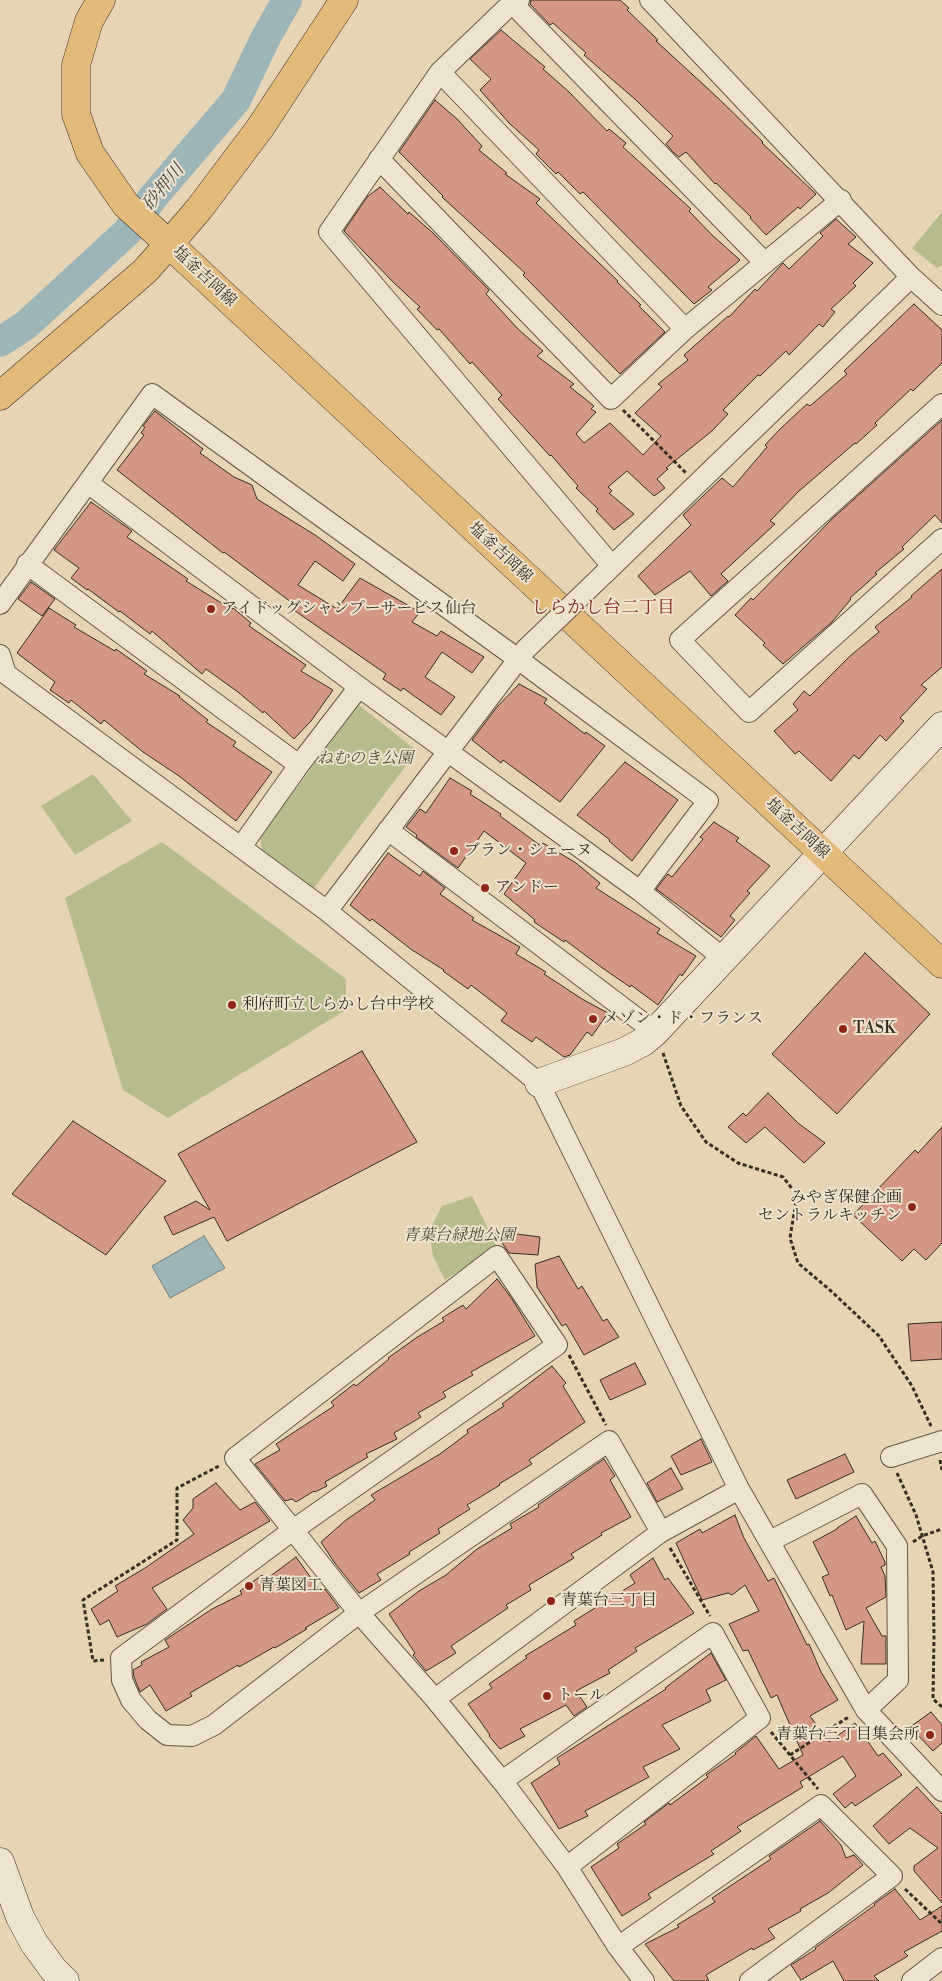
<!DOCTYPE html>
<meta charset="utf-8">
<style>
body{margin:0}
canvas{display:block;background:#e7d4b5}
</style>
<canvas width="942" height="1981"></canvas>
<script>
const g = document.querySelector('canvas').getContext('2d');
g.lineJoin = 'round';
function fill(path, color) { g.fillStyle = color; g.fill(path, 'evenodd'); }
const shape = rows => new Path2D(rows.map(r => 'M' + r).join(''));
function strokePath(path, color, width, dash) { g.strokeStyle = color; g.lineWidth = width; g.lineCap = dash ? 'butt' : 'round'; g.setLineDash(dash || []); g.stroke(path); }
function write(font, color, halo, rows, align = 'center') {
  g.font = font + ' "Libre Bodoni","Noto Serif JP",serif'; g.lineWidth = 4; g.setLineDash([]); g.textBaseline = 'middle'; g.strokeStyle = halo; g.fillStyle = color; for (const [text, x, y, turn = 0] of rows) {
    g.save(); g.translate(x, y); g.rotate((+turn || 0) * Math.PI / 180); g.textAlign = isNaN(turn) ? turn : align; if (halo) g.strokeText(text, 0, 0); g.fillText(text, 0, 0); g.restore();
  }
}
fill(shape([
 [942,212,942,265,937,268,912,248],
 [359,705,417,751,314,888,262,850,260,836],
 [93,774,132,821,75,855,41,806],
 [162,842,346,979,346,1010,168,1118,123,1090,65,898],
 [472,1196,497,1247,445,1280,433,1256,429,1231,442,1206]
]), '#b8bc8c');
const water = shape([
 [204,1236,225,1268,170,1298,152,1266,204,1236]
]);
fill(water, '#9bb5b9');
strokePath(water, '#737f7d', 1);
strokePath(shape([
 [0,342,26,325,127,232,154,196,236,100,265,39,287,0]
]), '#9bb5b9', 30);
const building = shape([
 [531,0,620,0,629,8,627,10,658,40,656,41,717,97,763,142,762,143,816,194,800,209,798,207,766,235,750,218,751,217,716,183,715,184,686,152,679,157,673,152,666,144,673,136,637,101,584,55,586,53,553,23,550,25,530,4,531,0],
 [501,30,545,67,543,69,568,91,607,131,609,129,626,143,623,147,691,209,689,211,712,235,740,260,708,287,712,290,694,304,583,192,580,194,558,172,556,174,536,154,539,150,509,123,480,90,491,79,470,59,501,30],
 [435,100,457,119,482,146,479,150,507,173,505,174,540,199,536,203,618,281,617,282,641,305,639,306,665,332,620,374,523,275,525,273,442,197,443,196,399,152,435,100],
 [380,187,408,214,409,212,433,233,489,290,486,294,518,329,543,351,537,356,574,384,570,387,594,406,591,409,596,412,576,434,584,443,610,423,643,455,661,436,635,413,662,387,658,384,688,360,684,355,728,316,729,317,755,289,757,291,783,263,789,269,823,236,820,233,836,219,856,237,848,244,873,263,853,283,856,286,831,309,835,312,823,327,819,324,789,355,786,351,760,376,758,375,723,410,728,414,712,431,666,468,668,469,657,479,665,488,654,496,627,471,608,487,612,491,609,493,634,514,614,530,596,511,598,509,576,488,578,486,551,455,550,456,498,399,502,395,472,362,470,364,439,329,437,330,417,309,420,307,393,282,344,231,367,197,380,187],
 [914,304,942,330,942,363,913,391,911,389,875,423,877,425,856,444,855,443,799,491,770,521,775,524,721,574,728,581,711,596,690,571,655,595,638,576,691,525,683,515,722,478,733,487,767,447,765,445,780,429,807,404,810,406,847,374,844,371,914,304],
 [155,411,203,449,200,453,234,477,252,485,257,499,315,535,355,564,343,581,315,561,298,585,337,609,360,578,420,612,412,622,437,636,441,631,484,657,472,673,442,652,425,677,455,697,441,715,403,688,401,691,383,679,386,674,288,606,291,602,224,552,223,553,117,470,144,435,141,433,145,427,143,426,155,411],
 [942,420,942,523,935,515,902,547,904,549,875,573,877,574,850,598,851,599,832,622,783,664,763,645,765,643,735,615,751,598,753,600,833,518,942,420],
 [91,502,132,531,127,537,188,579,186,581,231,609,233,608,251,623,249,626,306,665,301,671,333,690,311,721,294,739,264,711,263,713,238,692,206,669,202,674,152,631,150,634,120,611,119,612,88,589,87,590,71,578,79,568,54,550,91,502],
 [942,569,942,667,921,685,927,689,900,718,904,721,886,741,880,735,859,759,854,755,831,781,799,751,795,754,774,731,798,710,793,704,804,691,810,696,850,656,879,632,875,627,912,597,911,596,942,569],
 [31,582,55,599,42,616,18,599,31,582],
 [49,608,76,625,74,627,115,651,116,649,147,671,144,674,180,696,179,697,208,720,206,722,236,742,233,746,272,772,236,821,179,776,143,752,104,720,101,724,71,700,69,703,50,690,55,682,17,653,49,608],
 [519,684,547,699,544,703,585,734,586,732,605,746,560,802,503,760,501,763,472,740,497,707,519,684],
 [625,762,678,800,632,861,609,841,610,840,577,815,625,762],
 [450,778,472,791,470,794,501,814,500,816,541,846,543,843,576,863,600,883,596,888,660,929,657,933,696,956,682,976,680,974,658,1005,631,985,630,987,601,967,565,940,564,942,534,922,535,920,504,894,526,863,484,831,458,868,416,837,417,835,406,827,420,809,426,813,450,778],
 [714,822,739,838,736,841,770,866,747,891,750,893,730,916,735,920,721,937,656,889,668,874,672,877,703,839,700,837,714,822],
 [388,853,420,876,423,871,445,888,440,894,474,918,472,920,520,947,516,954,546,972,544,974,582,999,608,1013,592,1036,587,1032,570,1055,564,1057,536,1037,532,1042,501,1021,507,1013,471,985,468,989,443,971,444,970,412,950,372,919,370,921,350,905,388,853],
 [865,953,930,1014,837,1114,772,1054,865,953],
 [362,1051,417,1142,227,1241,214,1217,173,1235,164,1217,196,1201,210,1210,178,1154,362,1051],
 [768,1093,798,1123,825,1143,804,1163,765,1127,746,1143,728,1127,743,1113,746,1116,768,1093],
 [73,1121,166,1181,106,1255,12,1194,73,1121],
 [942,1127,942,1243,926,1260,914,1249,902,1261,853,1215,915,1150,918,1153,942,1127],
 [494,1231,540,1237,538,1255,509,1253,494,1231],
 [559,1256,578,1289,582,1286,603,1321,607,1319,619,1337,584,1355,566,1324,562,1326,537,1287,535,1264,559,1256],
 [497,1279,512,1299,535,1336,471,1372,473,1375,443,1392,446,1397,418,1413,421,1417,394,1433,397,1439,366,1454,368,1457,325,1482,327,1486,315,1492,314,1491,296,1502,292,1499,285,1501,255,1464,280,1450,276,1444,334,1406,331,1402,354,1384,356,1386,389,1359,388,1358,416,1338,444,1321,442,1318,463,1305,466,1309,497,1279],
 [942,1322,942,1359,911,1361,908,1324,942,1322],
 [635,1363,646,1384,610,1400,600,1380,635,1363],
 [552,1366,566,1383,563,1386,585,1422,529,1460,532,1464,499,1484,500,1485,467,1505,470,1509,438,1529,440,1533,409,1552,410,1554,377,1574,381,1580,359,1593,334,1562,321,1542,346,1520,375,1500,371,1495,440,1454,468,1433,467,1430,504,1406,502,1404,552,1366],
 [701,1439,712,1462,681,1475,671,1456,701,1439],
 [845,1454,854,1472,796,1499,787,1480,845,1454],
 [604,1459,615,1476,610,1480,631,1517,601,1533,602,1535,571,1554,574,1558,529,1585,531,1590,506,1605,508,1608,451,1646,456,1653,426,1671,413,1655,415,1653,389,1614,419,1591,446,1575,477,1549,512,1528,510,1524,539,1507,538,1505,604,1459],
 [671,1468,683,1489,657,1502,647,1483,671,1468],
 [216,1483,240,1510,255,1502,270,1521,152,1588,167,1609,147,1624,117,1637,109,1620,100,1625,91,1609,118,1591,115,1586,145,1568,194,1534,183,1520,193,1508,193,1499,216,1483],
 [735,1515,744,1538,768,1581,774,1578,807,1645,809,1644,821,1672,838,1700,810,1716,829,1742,855,1723,878,1756,883,1753,902,1775,855,1806,852,1802,845,1808,833,1794,856,1776,843,1756,800,1782,803,1787,737,1827,741,1831,711,1851,714,1854,648,1894,651,1898,622,1916,591,1867,619,1848,617,1844,646,1824,644,1822,669,1803,670,1805,708,1777,706,1775,736,1754,735,1753,756,1736,779,1769,803,1755,777,1695,771,1698,748,1650,743,1651,729,1624,759,1611,745,1585,732,1595,728,1593,702,1600,676,1543,700,1529,702,1533,735,1515],
 [856,1516,872,1543,875,1541,885,1562,885,1565,881,1567,885,1576,886,1597,866,1608,882,1636,886,1636,886,1664,861,1664,864,1621,846,1630,832,1595,830,1596,822,1577,829,1574,813,1542,837,1529,837,1528,856,1516],
 [296,1557,321,1592,325,1589,339,1608,305,1628,307,1629,275,1648,274,1647,239,1667,238,1665,190,1693,192,1696,166,1711,150,1685,140,1692,134,1677,133,1670,142,1665,141,1662,169,1647,165,1640,212,1609,242,1594,240,1591,262,1575,265,1580,296,1557],
 [653,1558,665,1580,668,1578,694,1613,635,1648,637,1651,608,1670,610,1673,576,1691,587,1707,574,1716,566,1705,520,1729,525,1736,500,1749,489,1736,490,1735,468,1704,492,1688,489,1684,527,1658,525,1656,576,1625,574,1621,635,1583,630,1575,653,1558],
 [711,1653,726,1680,706,1690,711,1701,662,1725,680,1749,643,1767,649,1777,585,1811,588,1816,559,1829,531,1783,560,1764,557,1758,666,1689,665,1688,711,1653],
 [931,1712,942,1725,942,1743,933,1751,910,1727,931,1712],
 [917,1787,942,1814,942,1903,914,1871,914,1866,938,1848,910,1828,889,1844,873,1826,917,1787],
 [820,1821,841,1845,846,1858,854,1855,863,1865,828,1893,800,1909,801,1911,768,1929,775,1938,753,1950,752,1948,706,1975,709,1981,674,1981,645,1944,679,1927,677,1925,715,1902,712,1898,771,1859,769,1856,820,1821],
 [895,1889,920,1920,942,1906,942,1931,904,1952,908,1956,874,1976,879,1981,844,1981,833,1961,801,1980,791,1965,816,1949,815,1948,875,1905,874,1904,895,1889]
]);
fill(building, '#d49785');
strokePath(building, '#372e24', 1);
const street = shape([
 [519,0,512,3,440,72,329,232,612,566],
 [650,0,911,277],
 [512,3,765,263],
 [440,72,685,329],
 [379,159,611,399,685,329,841,200],
 [942,404,680,640,749,712,942,539],
 [88,483,359,687,640,891,723,958],
 [27,564,299,765],
 [604,574,911,277,942,305],
 [0,604,152,394,518,659,708,801,640,891],
 [0,655,6,674,327,911,539,1083,739,1489,866,1710,942,1791],
 [388,830,655,1032],
 [241,847,299,765,359,687],
 [327,911,526,649],
 [891,1457,942,1441],
 [770,1541,862,1494,897,1546,898,1680,866,1710],
 [435,1699,661,1532,739,1489],
 [502,1781,713,1633,760,1718,567,1867],
 [618,1947,821,1805,892,1876,750,1981],
 [644,1981,618,1947,567,1867,506,1786,435,1699,359,1613,293,1530,235,1458,497,1256,557,1345,293,1530,121,1658,122,1680,131,1700,148,1720,167,1735,192,1736,214,1725,359,1613,609,1441,661,1532],
 [912,1981,942,1958]
]);
const secondary = shape([
 [539,1083,624,1052,643,1042,655,1032,942,726],
 [0,1862,20,1917,34,1943,53,1969,65,1981]
]);
const primary = shape([
 [169,244,942,964],
 [0,396,145,271,169,244,199,209,260,128,344,0]
]);
const highway = shape([
 [101,0,89,21,76,65,76,114,90,153,126,205,169,244]
]);
strokePath(street, '#635848', 22);
strokePath(secondary, '#372e24', 29);
strokePath(primary, '#372e24', 29);
strokePath(highway, '#372e24', 29);
strokePath(shape([
 [623,410,686,473],
 [663,1053,681,1106,706,1142,738,1163,783,1177,797,1195,790,1238,798,1263,831,1291,879,1336,912,1386,931,1426],
 [569,1355,606,1425],
 [940,1460,942,1470],
 [897,1473,916,1515,933,1572,934,1636,933,1699,942,1707],
 [913,1542,922,1536,942,1529],
 [670,1548,710,1616],
 [104,1660,93,1661,83,1600,177,1540,177,1488,219,1466],
 [771,1732,818,1789],
 [790,1755,850,1716],
 [905,1889,942,1924]
]), '#372e24', 3, [4, 2.5]);
strokePath(street, '#efe3cf', 20);
strokePath(secondary, '#efe3cf', 28);
strokePath(primary, '#e4ba7a', 28);
strokePath(highway, '#e4ba7a', 28);
const streetBridge = shape([
 [526,649,604,574]
]);
strokePath(streetBridge, '#635848', 22, []);
strokePath(streetBridge, '#efe3cf', 20);
for (const [x, y, r, color] of [
 [211,609,5,"#8f2418"],
 [454,851,5,"#8f2418"],
 [485,888,5,"#8f2418"],
 [232,1005,5,"#8f2418"],
 [593,1019,5,"#8f2418"],
 [843,1029,5,"#8f2418"],
 [912,1207,5,"#8f2418"],
 [249,1586,5,"#8f2418"],
 [551,1601,5,"#8f2418"],
 [547,1696,5,"#8f2418"],
 [930,1735,5,"#8f2418"]
]) { const dot = new Path2D(); dot.arc(x, y, r, 0, 2 * Math.PI); g.fillStyle = color; g.fill(dot); strokePath(dot, '#efe3cf', 2); }
write('16px', '#372e24', '#efe3cf', [
 ["塩釜吉岡線",204,277,43],
 ["塩釜吉岡線",500,553,43],
 ["塩釜吉岡線",797,829,43]
]);
write('16px', '#372e24', '#efe3cf', [
 ["アイドッグシャンプーサービス仙台",221,609],
 ["ブラン・シェーヌ",464,851],
 ["アンドー",495,888],
 ["利府町立しらかし台中学校",242,1005],
 ["メゾン・ド・フランス",603,1019],
 ["TASK",853,1029],
 ["みやぎ保健企画",902,1198,"right"],
 ["セントラルキッチン",902,1216,"right"],
 ["青葉図工",259,1586],
 ["青葉台三丁目",561,1601],
 ["トール",557,1696],
 ["青葉台三丁目集会所",920,1735,"right"]
], 'left');
write('italic 16px', '#514a39', '#efe3cf', [
 ["ねむのき公園",365,759],
 ["青葉台緑地公園",459,1236]
]);
write('italic 18px', '#4b4942', '#efe3cf', [
 ["砂押川",164,188,-51]
]);
write('18px', '#7a1f14', '#efe3cf', [
 ["しらかし台二丁目",603,609]
]);
</script>
